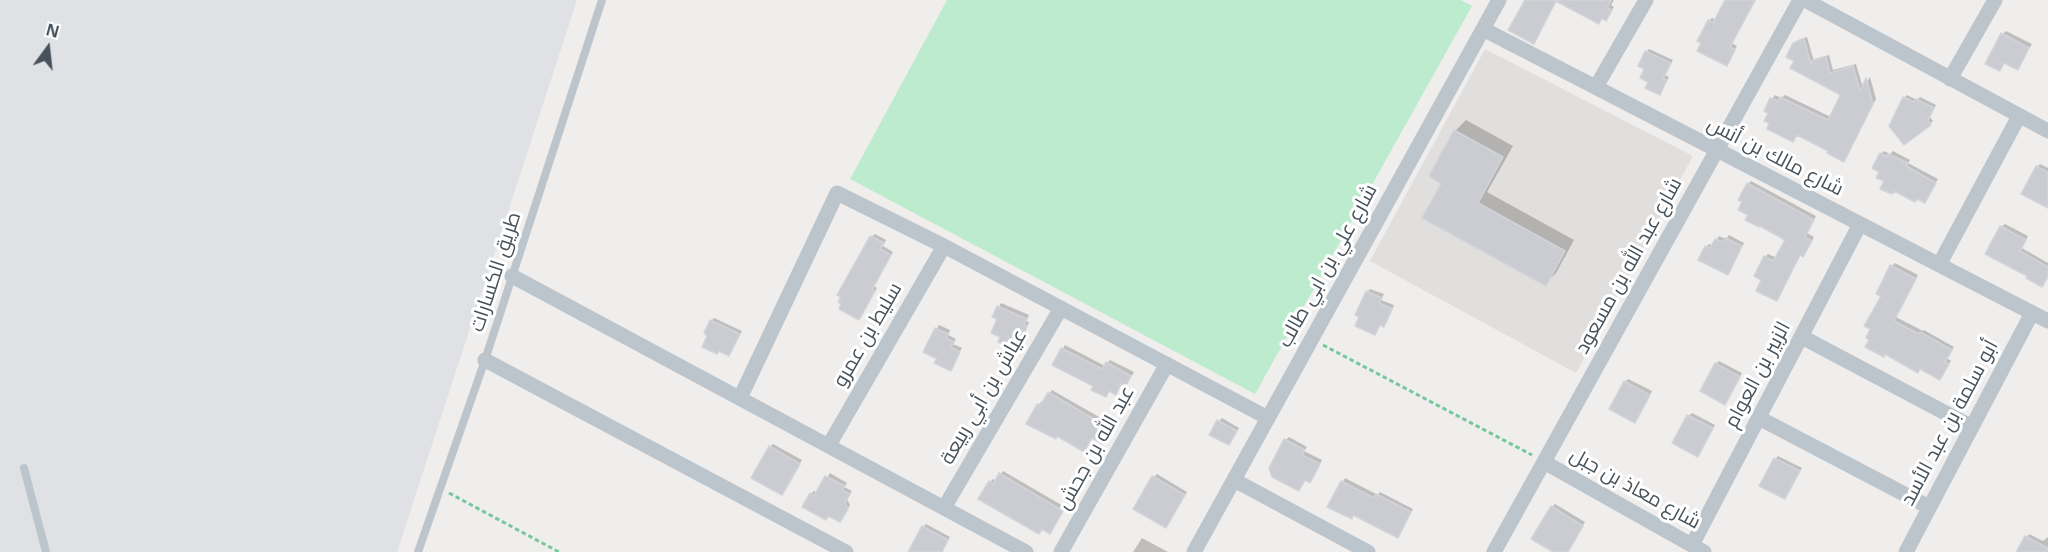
<!DOCTYPE html>
<meta charset="utf-8">
<style>
body{margin:0}
#map{position:relative;width:2048px;height:552px;overflow:hidden;background:#f0eded;font-family:"Noto Sans",sans-serif}
canvas{display:block}
.north{position:absolute;left:18px;top:18px;width:60px;height:60px;-webkit-text-stroke:4px #fff;paint-order:stroke;rotate:15deg;font-size:16px;font-weight:700;line-height:24px;text-align:center;color:#465159}
.north::after{content:'';display:block;margin:auto;width:21px;height:27px;background:#465159;clip-path:polygon(50% 0,100% 100%,50% 72%,0 100%)}
</style>
<div id="map">
<canvas width="2048" height="552"></canvas>
<div class="north">N</div>
</div>
<script>
const g = document.querySelector('canvas').getContext('2d');
g.lineJoin = 'round';
function fill(path, color) { g.fillStyle = color; g.fill(path, 'evenodd'); }
const shape = rows => new Path2D(rows.map(r => 'M' + r).join(''));
function strokePath(path, color, width, dash) { g.strokeStyle = color; g.lineWidth = width; g.lineCap = dash ? 'butt' : 'round'; g.setLineDash(dash || []); g.stroke(path); }
function write(font, color, halo, rows, align = 'center') {
  g.font = font + ' "Noto Sans",Cairo,sans-serif'; g.lineWidth = 6; g.setLineDash([]); g.textBaseline = 'middle'; g.strokeStyle = halo; g.fillStyle = color; for (const [text, x, y, turn = 0] of rows) {
    g.save(); g.translate(x, y); g.rotate((+turn || 0) * Math.PI / 180); g.textAlign = isNaN(turn) ? turn : align; if (halo) g.strokeText(text, 0, 0); g.fillText(text, 0, 0); g.restore();
  }
}
fill(shape([
 [1485,49,1693,156,1576,373,1370,261]
]), '#e1dede');
fill(shape([
 [0,0,577,0,397,552,0,552]
]), '#dfe1e5');
fill(shape([
 [947,0,1461,0,1472,6,1255,394,850,179]
]), '#bceccd');
fill(shape([
 [1557,0,1614,0,1611,5,1614,7,1606,19,1603,17,1599,22],
 [1726,0,1756,0,1732,43,1737,46,1726,64,1709,21,1712,18,1717,20],
 [2006,31,2032,44,2017,68,2005,62,2000,70,2003,34],
 [1807,37,1814,61,1818,58,1829,55,1833,70,1856,64,1863,88,1870,77,1876,99,1843,160,1830,150,1798,133,1793,140,1770,113,1772,99,1775,95,1781,98,1785,95,1831,117,1842,96,1841,93,1796,61,1794,44,1798,40],
 [1649,49,1673,60,1665,75,1669,77,1660,94,1650,81,1646,68,1646,52],
 [1907,95,1917,100,1920,97,1936,105,1930,117,1933,121,1930,124,1904,98],
 [1466,120,1513,146,1487,192,1574,240,1556,273,1545,284,1443,183,1455,131],
 [1884,151,1890,154,1893,151,1910,160,1908,163,1938,179,1927,198,1886,181,1881,154],
 [2040,164,2048,168,2048,207,2037,167],
 [1751,181,1816,216,1807,233,1814,237,1806,252,1801,254,1776,299,1763,279,1765,257,1768,254,1777,258,1787,240,1750,214,1748,184],
 [2005,224,2028,236,2022,248,2048,263,2048,277,2042,285,2001,227],
 [875,234,886,240,883,246,893,252,874,286,877,288,859,318,871,237],
 [1729,235,1744,243,1728,273,1706,247,1709,244,1713,246,1719,236,1726,239],
 [1895,263,1918,275,1896,317,1923,331,1924,330,1954,347,1947,358,1951,361,1942,375,1886,353,1883,296,1892,266],
 [1370,289,1384,294,1381,300,1394,305,1387,322,1384,325,1381,324,1375,333,1367,292],
 [1001,303,1029,315,1026,321,1029,322,1025,333,1021,335,1013,348,1002,336,999,318,994,316],
 [714,318,742,331,729,354,719,349,708,335,711,321],
 [939,325,950,330,948,335,956,339,953,344,962,348,950,369,939,358,925,351],
 [1065,345,1105,366,1110,360,1134,372,1129,381,1126,384,1122,383,1115,393,1110,390,1105,395,1095,386,1054,364],
 [1719,361,1742,373,1725,403,1716,364],
 [1628,379,1652,391,1638,418,1625,382],
 [1052,390,1113,425,1105,439,1093,437,1084,450,1038,405,1041,402,1043,403],
 [1692,413,1715,425,1698,455,1689,416],
 [1222,418,1239,428,1229,444,1219,421],
 [1289,437,1307,447,1304,451,1322,460,1313,478,1310,481,1306,479,1299,490,1286,440],
 [773,444,802,460,785,490,770,447],
 [1778,456,1802,468,1784,498,1775,459],
 [1003,471,1065,507,1053,529,990,482,993,479,996,481],
 [830,473,847,483,844,487,852,491,847,499,850,505,840,521,811,494,814,491,818,493],
 [1157,474,1187,492,1168,523,1154,477],
 [1345,478,1378,495,1380,492,1413,509,1401,533,1354,514,1351,517,1329,506],
 [1555,504,1585,522,1567,552,1556,552,1552,507],
 [926,524,950,537,942,552,919,552,923,527],
 [2029,534,2043,541,2048,537,2048,552,2018,552],
 [1142,538,1168,552,1133,552]
]), '#0003');
const building = shape([
 [1525,0,1611,0,1607,8,1612,10,1606,21,1602,18,1599,24,1556,1,1534,44,1508,30,1525,0],
 [1725,0,1755,0,1730,47,1735,50,1727,66,1697,51,1701,43,1697,41,1708,20,1713,23,1725,0],
 [2001,33,2029,48,2018,70,2004,63,2000,71,1985,64,2001,33],
 [1804,39,1811,64,1813,60,1826,57,1830,73,1853,66,1860,91,1866,78,1873,104,1844,162,1827,153,1828,151,1797,135,1793,142,1767,129,1769,123,1764,121,1768,113,1764,111,1770,98,1778,101,1780,97,1828,120,1840,96,1839,94,1790,68,1794,61,1786,57,1793,43,1804,39],
 [1645,51,1671,63,1663,79,1667,80,1660,95,1645,88,1648,82,1640,78,1644,69,1638,66,1645,51],
 [1903,97,1914,102,1916,99,1934,108,1928,121,1931,125,1904,145,1889,126,1903,97],
 [1454,130,1503,157,1478,203,1565,251,1546,286,1422,218,1441,184,1429,176,1454,130],
 [1880,153,1887,157,1888,154,1908,163,1906,166,1936,183,1925,203,1917,199,1915,202,1894,191,1892,194,1880,189,1884,181,1876,178,1879,172,1872,168,1880,153],
 [2036,166,2048,172,2048,208,2021,194,2036,166],
 [1747,183,1814,220,1805,237,1812,241,1803,257,1800,255,1777,301,1756,291,1761,280,1754,276,1764,256,1773,261,1785,240,1760,226,1759,227,1745,220,1748,215,1738,210,1742,202,1738,200,1747,183],
 [2000,226,2026,240,2020,251,2048,267,2048,277,2042,287,2026,278,2027,276,1985,254,2000,226],
 [870,236,884,243,880,249,891,255,872,290,875,291,859,320,839,309,841,304,838,302,841,297,837,295,870,236],
 [1725,238,1742,246,1728,275,1698,260,1705,246,1710,248,1715,239,1723,242,1725,238],
 [1890,265,1916,279,1894,321,1919,334,1920,332,1952,350,1945,362,1949,364,1940,380,1920,369,1918,373,1885,354,1884,357,1865,347,1869,340,1866,338,1870,329,1864,326,1881,296,1876,294,1890,265],
 [1366,291,1382,298,1379,303,1392,309,1384,327,1380,325,1375,335,1355,326,1359,317,1355,315,1366,291],
 [997,306,1027,319,1024,324,1027,326,1022,338,1020,336,1014,349,998,342,1000,337,991,333,997,319,992,317,997,306],
 [710,320,740,334,729,356,719,351,717,354,702,347,707,336,704,333,710,320],
 [935,328,948,334,946,338,954,342,951,347,960,352,951,371,934,363,937,359,923,352,935,328],
 [1061,348,1102,369,1106,362,1131,376,1126,386,1121,384,1116,395,1109,391,1106,397,1091,390,1093,386,1052,365,1061,348],
 [1715,363,1740,377,1725,405,1700,391,1715,363],
 [1624,381,1650,395,1635,423,1609,409,1624,381],
 [1048,392,1111,429,1102,444,1092,438,1084,452,1057,436,1056,439,1026,424,1037,404,1040,406,1048,392],
 [1687,415,1713,428,1698,457,1672,443,1687,415],
 [1217,420,1237,431,1229,445,1209,435,1217,420],
 [1284,439,1305,450,1302,455,1320,464,1310,483,1305,480,1299,491,1272,477,1269,468,1284,439],
 [769,446,800,464,782,495,751,478,769,446],
 [1774,458,1800,471,1785,499,1759,486,1774,458],
 [999,473,1063,511,1050,534,1042,529,1039,534,978,499,989,481,993,484,999,473],
 [825,476,845,486,842,490,850,494,845,503,848,509,840,522,828,516,826,520,802,507,810,493,814,496,825,476],
 [1152,476,1185,495,1166,528,1133,509,1152,476],
 [1341,481,1374,498,1376,494,1411,512,1398,538,1353,515,1352,519,1327,507,1341,481],
 [1551,506,1583,526,1568,552,1553,552,1531,539,1551,506],
 [922,526,948,540,942,552,908,552,922,526],
 [2025,536,2048,548,2048,552,2016,552,2025,536]
]);
fill(building, '#caccd2');
strokePath(building, '#d1d4d8', 1.5);
strokePath(shape([
 [1323,345,1532,455],
 [449,493,559,552]
]), '#76c89c', 3, [4.5, 3]);
strokePath(shape([
 [24,468,46,552],
 [418,552,485,360,602,0]
]), '#bcc5cc', 8);
strokePath(shape([
 [1805,0,2048,131],
 [1483,29,2048,321],
 [1950,79,1995,0],
 [1596,87,1646,0],
 [1939,265,2019,116],
 [512,276,1026,552],
 [1802,337,1972,427],
 [485,360,846,552],
 [740,398,837,193,944,246,1268,418],
 [1759,418,1929,507],
 [829,445,944,246],
 [1544,462,1704,552],
 [1234,480,1368,552],
 [944,508,1061,308],
 [1692,545,1860,224],
 [1061,552,1167,364],
 [1194,552,1499,0],
 [1494,552,1800,0],
 [1906,552,2032,313]
]), '#bcc5cc', 15);
write('20px', '#465159', '#fff', [
 ["شارع مالك بن أنس",1775,157,27],
 ["شارع علي بن ابي طالب",1328,266,-61],
 ["شارع عبد الله بن مسعود",1629,266,-61],
 ["طريق الكسارات",496,272,-72],
 ["سليط بن عمرو",868,335,-60],
 ["الزبير بن العوام",1758,375,-62],
 ["عياش بن أبي ربيعة",984,397,-60],
 ["أبو سلمة بن عبد الأسد",1950,423,-62],
 ["عبد الله بن جحش",1096,448,-61],
 ["شارع معاذ بن جبل",1635,489,29]
]);
</script>
